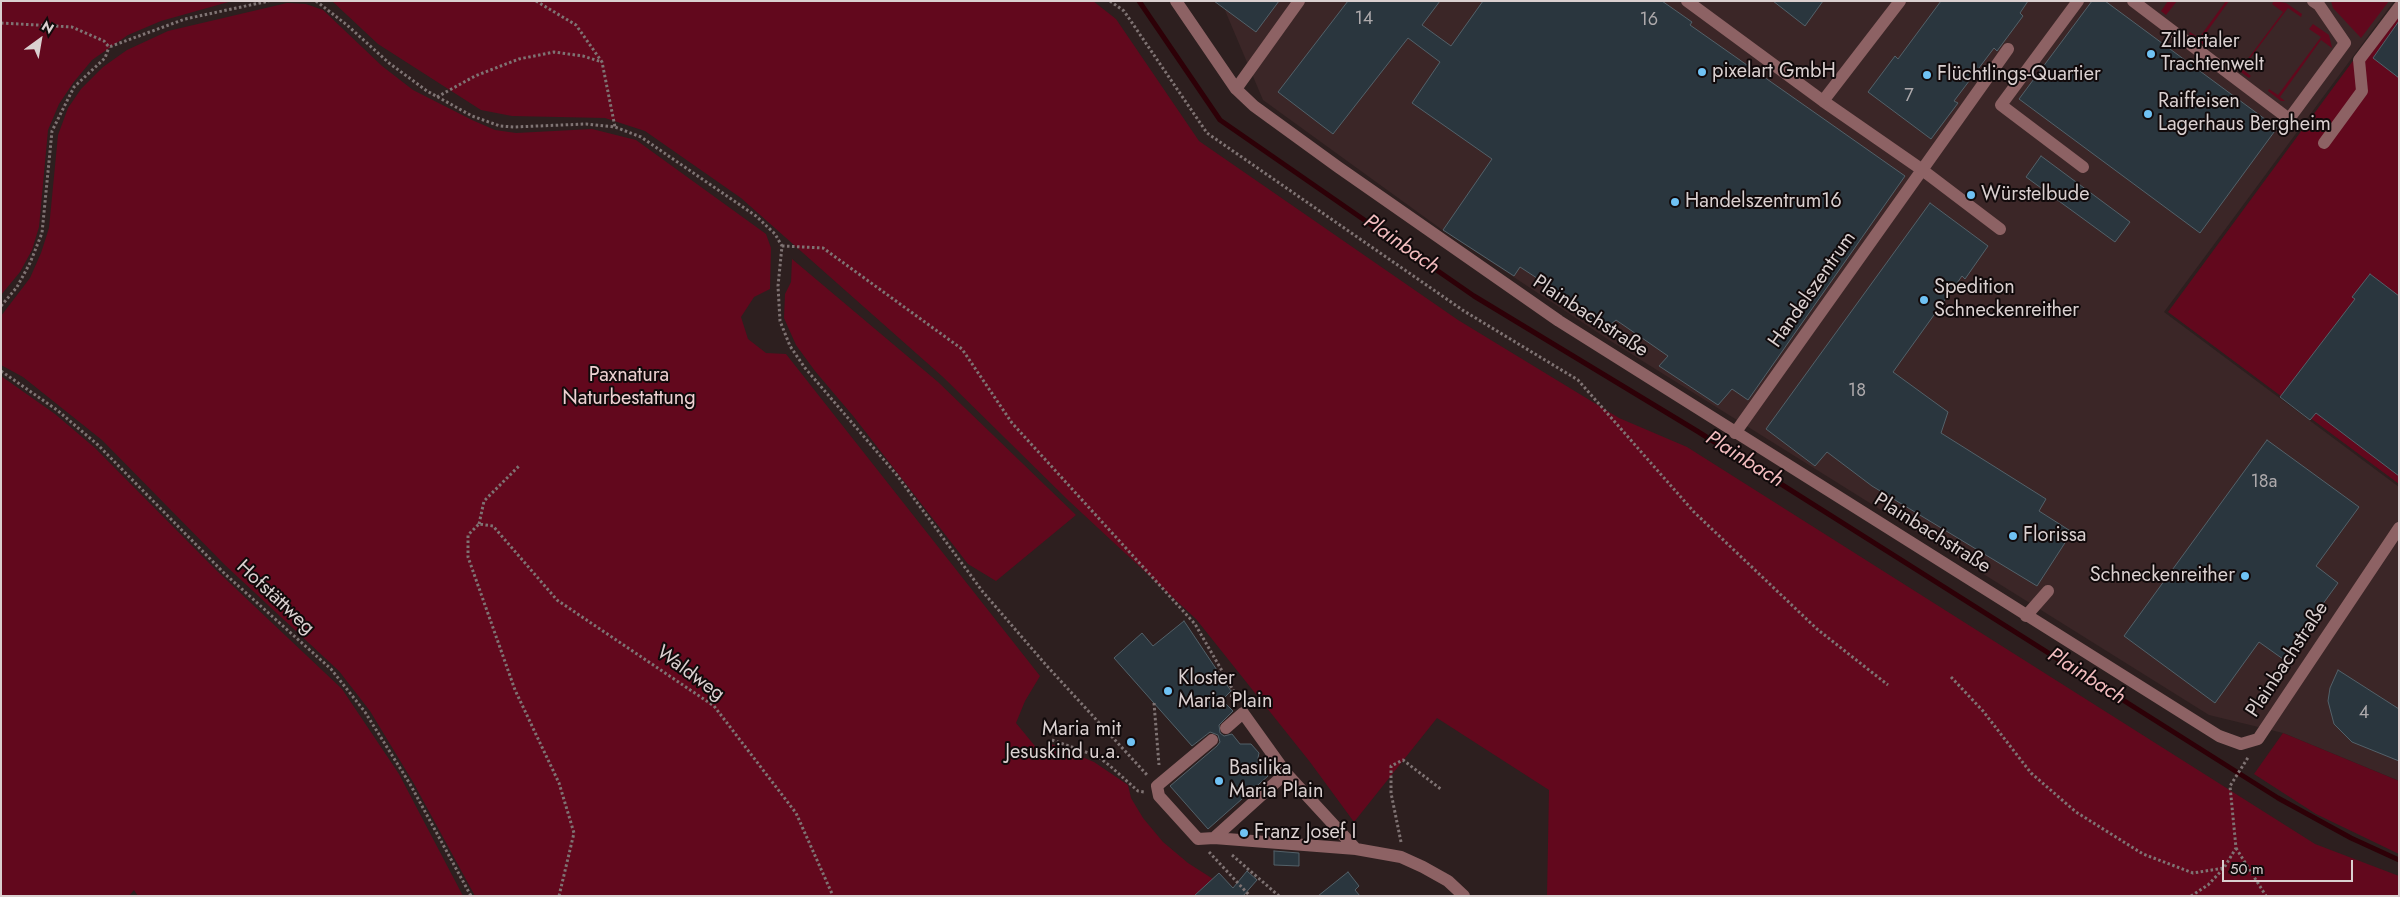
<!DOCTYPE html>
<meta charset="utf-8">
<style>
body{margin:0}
#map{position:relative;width:2400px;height:897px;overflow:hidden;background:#2d1f1f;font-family:Jost,sans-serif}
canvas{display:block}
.frame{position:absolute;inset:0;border:2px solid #dad0d0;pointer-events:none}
.north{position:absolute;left:15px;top:15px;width:50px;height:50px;-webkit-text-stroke:4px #110a0b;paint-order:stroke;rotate:32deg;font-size:14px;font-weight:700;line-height:20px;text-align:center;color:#dad0d0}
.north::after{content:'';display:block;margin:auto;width:18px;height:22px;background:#dad0d0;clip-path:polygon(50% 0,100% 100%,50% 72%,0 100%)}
.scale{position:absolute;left:2222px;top:860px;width:131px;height:22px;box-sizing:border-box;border:2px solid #dad0d0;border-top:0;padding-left:6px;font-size:15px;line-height:18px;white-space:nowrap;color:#dad0d0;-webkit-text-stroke:4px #110a0b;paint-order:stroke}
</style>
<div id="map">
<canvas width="2400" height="897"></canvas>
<div class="frame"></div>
<div class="north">N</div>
<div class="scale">50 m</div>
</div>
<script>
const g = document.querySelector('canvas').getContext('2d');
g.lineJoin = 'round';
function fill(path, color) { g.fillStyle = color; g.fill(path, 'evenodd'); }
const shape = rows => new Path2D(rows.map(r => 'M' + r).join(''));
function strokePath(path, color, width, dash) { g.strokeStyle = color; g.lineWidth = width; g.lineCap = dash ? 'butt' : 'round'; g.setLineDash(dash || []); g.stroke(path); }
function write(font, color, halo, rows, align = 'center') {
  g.font = font + ' Jost,sans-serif'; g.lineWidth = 4; g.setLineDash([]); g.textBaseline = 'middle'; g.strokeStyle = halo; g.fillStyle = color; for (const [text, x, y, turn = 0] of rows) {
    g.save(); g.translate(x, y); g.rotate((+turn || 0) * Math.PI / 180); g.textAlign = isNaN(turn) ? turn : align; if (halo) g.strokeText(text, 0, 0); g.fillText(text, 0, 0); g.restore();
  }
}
fill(shape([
 [1214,1,2394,1,2164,312,2399,487,2399,781,2283,733,2209,715,1609,340,1441,229,1263,100,1224,8]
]), '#3b2627');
fill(shape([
 [1,1,232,1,161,21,128,35,92,60,73,83,59,104,48,130,39,227,32,250,20,272,1,295],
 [332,1,1093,1,1116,19,1199,141,1458,320,1619,418,1687,447,2315,844,2399,876,2399,896,1547,896,1549,790,1437,718,1354,822,1310,762,1196,619,1069,501,943,377,741,198,645,131,605,118,512,116,481,110,378,44],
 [2168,1,2177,1,2166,15,2161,11],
 [2226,1,2229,1,2201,40,2209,46,2208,48,2189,34,2190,32,2199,38],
 [2274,1,2286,3,2302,14,2301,17,2288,8,2242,69,2251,76,2249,78,2230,64,2232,62,2241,68,2283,12,2272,4],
 [2331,1,2389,1,2361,38,2333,8],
 [2397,1,2399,1,2399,484,2168,312],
 [287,3,306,4,323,10,382,66,413,90,472,120,495,130,516,133,592,129,636,140,766,234,771,248,770,289,754,297,741,317,748,339,766,353,786,354,1040,676,1025,701,1016,723,1039,751,1051,744,1094,762,1128,785,1131,798,1143,818,1163,842,1188,863,1213,879,1194,896,475,896,413,782,370,711,339,671,225,565,102,440,23,377,1,365,1,316,30,278,41,253,49,228,58,135,68,108,81,89,103,67,127,50,168,31],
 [2313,24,2329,35,2332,48,2321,40,2280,97,2285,101,2281,101,2268,91,2269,89,2278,95,2321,37,2309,29],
 [792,259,938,382,1076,515,996,581,968,564,854,417,815,371,796,345,784,318,785,294,791,282],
 [1,376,55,414,95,448,216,570,342,689,399,774,463,896,138,896,134,890,129,896,1,896],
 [2283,733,2399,781,2399,854,2316,814,2254,774]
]), '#62081d');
strokePath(shape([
 [1139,1,1220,120,1474,296,1697,431,2278,798,2351,838,2399,860]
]), '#2d0007', 5);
const building = shape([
 [1214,1,1279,1,1256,32,1214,1],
 [1348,1,1440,1,1422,25,1451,46,1483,1,1662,1,1692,22,1690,25,1905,176,1748,400,1732,389,1718,405,1659,366,1668,356,1616,320,1606,328,1566,303,1569,299,1520,267,1514,276,1443,230,1492,159,1412,103,1440,62,1408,38,1333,134,1278,92,1348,1],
 [1773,1,1823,1,1805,26,1773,1],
 [1941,1,2028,1,2020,13,2023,16,1997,51,1994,48,1954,101,1958,103,1931,139,1868,92,1895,56,1898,59,1941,1],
 [2092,1,2105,1,2277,128,2200,233,2019,99,2092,1],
 [2399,21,2399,78,2373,58,2399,21],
 [2041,156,2130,222,2115,242,2026,177,2041,156],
 [1930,203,1988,246,1965,279,1962,276,1893,372,1948,412,1941,433,2046,499,2039,511,2072,532,2037,586,1872,486,1827,452,1815,466,1766,429,1930,203],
 [2370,274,2399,296,2399,476,2316,413,2310,420,2280,397,2355,299,2352,297,2370,274],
 [2267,440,2359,507,2316,566,2338,583,2283,659,2259,642,2215,703,2124,636,2267,440],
 [1184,621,1231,691,1222,700,1233,711,1219,725,1220,733,1224,736,1232,734,1240,744,1251,744,1259,753,1257,763,1268,776,1208,829,1170,786,1217,746,1220,742,1218,735,1210,732,1192,746,1114,658,1142,633,1153,646,1184,621],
 [2338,670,2399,709,2399,761,2352,742,2334,724,2328,701,2330,688,2338,670],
 [1274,851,1299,853,1299,866,1274,865,1274,851],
 [1247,871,1257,880,1243,896,1194,896,1219,873,1233,888,1247,871],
 [1348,872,1359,886,1355,890,1360,896,1318,896,1348,872]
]);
fill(building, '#2a363e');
strokePath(building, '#536169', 1);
strokePath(shape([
 [316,1,347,25,389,63,427,91,472,116,500,126,514,127,586,124,615,127,641,137,756,216,775,234,782,246,778,286,780,321,790,346,805,368,896,474,983,592,1046,665,1148,776],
 [536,1,576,25,602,62,615,127],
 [1110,1,1124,11,1207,133,1464,311,1578,380,1694,512,1817,629,1888,685],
 [1,23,72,27,104,41,109,47,185,19,269,1],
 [437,97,475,76,519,59,554,52,583,56,602,62],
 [782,246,823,248,962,349,1012,423,1195,624,1233,690,1231,698,1235,703],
 [1,306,17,287,30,263,42,233,52,131,74,87,105,58,109,47],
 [1,371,57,410,98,445,225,574,331,669,365,712,410,784,471,896],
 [479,524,484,501,519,466],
 [1951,677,1983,711,2031,773,2076,812,2143,854,2193,873,2224,868],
 [1154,703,1159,765],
 [1052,740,1097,756,1109,765,1138,791,1144,792],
 [1401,842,1391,793,1391,766,1403,760,1442,790],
 [2236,848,2266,896],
 [1209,852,1250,896],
 [1232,855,1279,896],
 [559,896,574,833,559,783,515,690,468,557,468,535,479,524,493,526,557,600,714,706,796,813,833,896],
 [2191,896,2208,885,2224,868,2236,848,2230,786,2249,756]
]), '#7f7373', 3, [2.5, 2.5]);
strokePath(shape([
 [1176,1,1236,89,1254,106,1338,167,1559,321,2219,736,2241,744,2258,739,2399,528],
 [1687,1,1823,101,1921,169,2000,229],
 [2078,1,2001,105,2083,167],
 [2133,1,2289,119,2345,43,2319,5,2313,1],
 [1236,89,1299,1],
 [1823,101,1900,1],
 [2324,143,2362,91,2359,60,2399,7],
 [1735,433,2008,49],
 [2026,616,2048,591],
 [1226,728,1243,713,1286,773,1356,849],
 [1212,740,1157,786,1159,796,1198,839,1214,838,1356,849,1401,857,1423,867,1448,881,1464,896],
 [1214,838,1286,773]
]), '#8d6264', 12);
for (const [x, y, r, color] of [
 [2151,54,5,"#6fc2f4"],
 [1702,72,5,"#6fc2f4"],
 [1927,75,5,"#6fc2f4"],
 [2148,114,5,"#6fc2f4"],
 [1971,195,5,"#6fc2f4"],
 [1675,202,5,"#6fc2f4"],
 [1924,300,5,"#6fc2f4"],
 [2013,536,5,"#6fc2f4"],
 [2245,576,5,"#6fc2f4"],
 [1168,691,5,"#6fc2f4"],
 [1131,742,5,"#6fc2f4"],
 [1219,781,5,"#6fc2f4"],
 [1244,833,5,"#6fc2f4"]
]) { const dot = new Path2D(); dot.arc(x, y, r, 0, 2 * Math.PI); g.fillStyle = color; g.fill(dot); strokePath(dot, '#110a0b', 2); }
write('18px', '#aeaaac', null, [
 ["14",1364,20],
 ["16",1649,21],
 ["7",1909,97],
 ["18",1857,392],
 ["18a",2264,483],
 ["4",2364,714]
]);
write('20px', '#dad0d0', '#110a0b', [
 ["Zillertaler",2161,42],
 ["Trachtenwelt",2161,65],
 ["pixelart GmbH",1712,72],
 ["Flüchtlings-Quartier",1937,75],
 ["Raiffeisen",2158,102],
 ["Lagerhaus Bergheim",2158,125],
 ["Würstelbude",1981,195],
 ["Handelszentrum16",1685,202],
 ["Spedition",1934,288],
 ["Schneckenreither",1934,311],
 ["Florissa",2023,536],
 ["Schneckenreither",2235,576,"right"],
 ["Kloster",1178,679],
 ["Maria Plain",1178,702],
 ["Maria mit",1121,730,"right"],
 ["Jesuskind u.a.",1121,753,"right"],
 ["Basilika",1229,769],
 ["Maria Plain",1229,792],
 ["Franz Josef I",1254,833]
], 'left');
write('20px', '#dad0d0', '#110a0b', [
 ["Handelszentrum",1813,290,-55],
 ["Plainbachstraße",1590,317,33],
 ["Plainbachstraße",1932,534,32],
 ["Hofstättweg",275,598,43],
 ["Plainbachstraße",2288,660,-57],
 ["Waldweg",690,674,36]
]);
write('20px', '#edd1d2', '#110a0b', [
 ["Paxnatura",629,376],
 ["Naturbestattung",629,399]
]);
write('italic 21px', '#f3bdbf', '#110a0b', [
 ["Plainbach",1401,245,35],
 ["Plainbach",1744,460,32],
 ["Plainbach",2086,677,32]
]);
</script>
